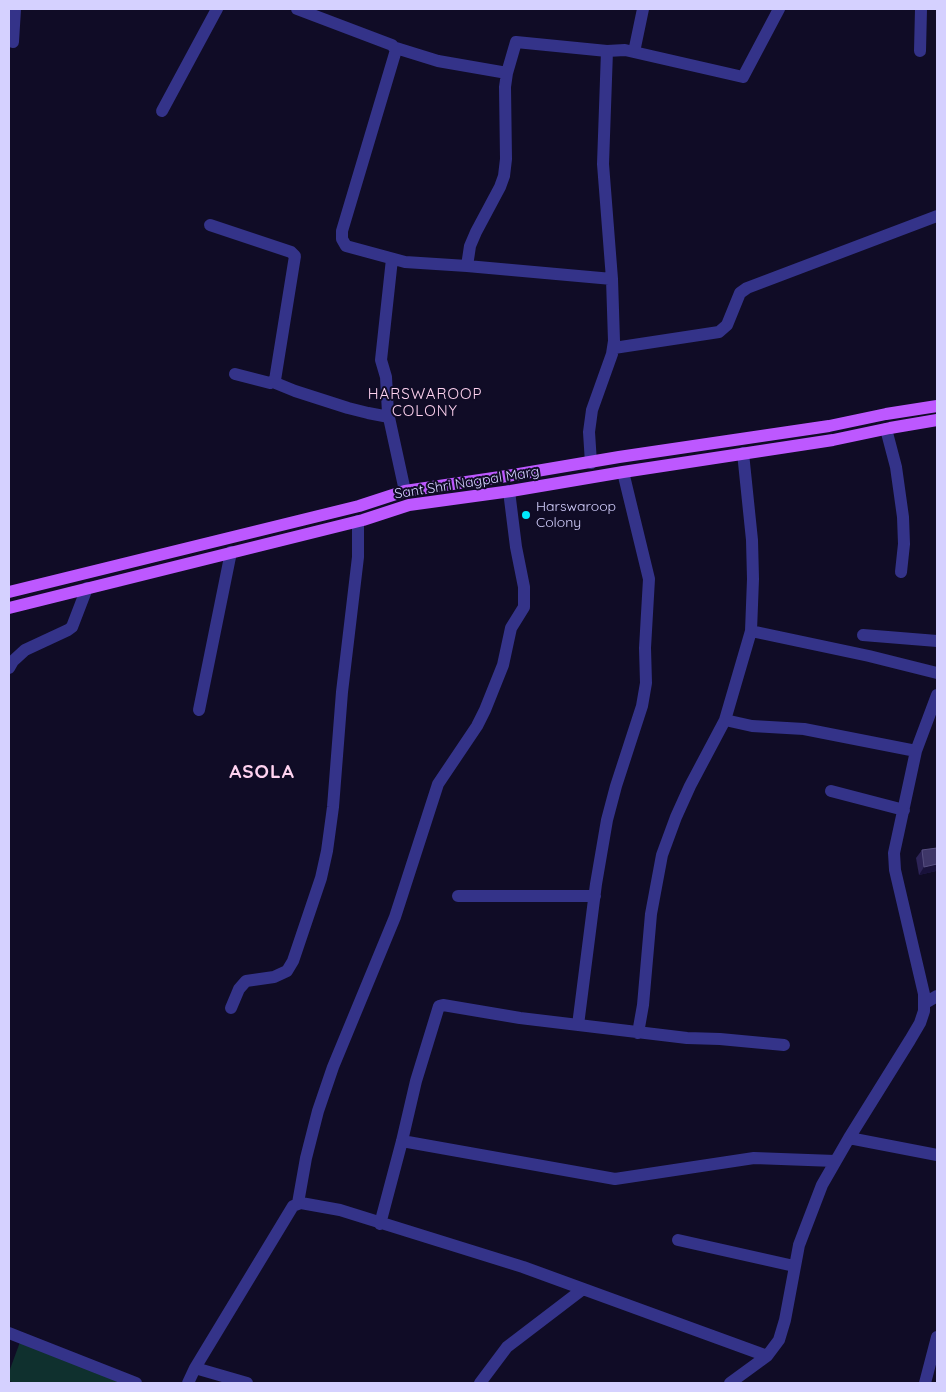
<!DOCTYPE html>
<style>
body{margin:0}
#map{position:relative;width:946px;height:1392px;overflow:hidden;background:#100c26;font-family:Quicksand,sans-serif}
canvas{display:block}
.frame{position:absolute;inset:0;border:10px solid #d5d1ff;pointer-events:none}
</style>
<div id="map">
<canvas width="946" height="1392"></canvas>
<div class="frame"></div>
</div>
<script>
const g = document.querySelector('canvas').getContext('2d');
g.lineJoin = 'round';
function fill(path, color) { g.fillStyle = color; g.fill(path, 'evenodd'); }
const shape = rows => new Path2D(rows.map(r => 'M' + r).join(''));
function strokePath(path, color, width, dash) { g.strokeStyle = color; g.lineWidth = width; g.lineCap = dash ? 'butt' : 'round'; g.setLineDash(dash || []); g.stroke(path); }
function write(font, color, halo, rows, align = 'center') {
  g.font = font + ' Quicksand,sans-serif'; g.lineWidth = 4; g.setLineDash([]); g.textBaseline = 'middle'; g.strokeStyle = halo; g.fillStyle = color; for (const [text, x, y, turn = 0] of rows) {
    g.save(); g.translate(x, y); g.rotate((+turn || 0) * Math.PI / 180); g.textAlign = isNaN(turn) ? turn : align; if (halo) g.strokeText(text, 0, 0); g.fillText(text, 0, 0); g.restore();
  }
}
fill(shape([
 [20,1342,122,1383,16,1383,9,1381,9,1372]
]), '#0f302e');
strokePath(shape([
 [297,9,392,45,396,50,342,231,342,239,346,246,405,262,467,266,612,279],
 [13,42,15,9],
 [396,48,438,61,507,73,516,42,607,51,625,50,743,77,779,9],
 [920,51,921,9],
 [634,52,643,9],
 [162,111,217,9],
 [210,225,291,252,295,256,275,380,270,383,235,374],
 [392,259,381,360,386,377,388,413,405,491],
 [467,266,470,246,476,232,500,187,504,176,506,159,505,87,507,73],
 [614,348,719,332,727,325,740,293,747,288,937,216],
 [273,382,295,391,348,408,368,413,389,417],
 [886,429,896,467,903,517,904,544,901,572],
 [591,463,589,432,592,410,612,354,614,341,612,279,603,164,607,51],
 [751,631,869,656,937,673],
 [863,635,937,641],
 [9,668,13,661,25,650,68,630,72,627,87,588],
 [199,710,231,552],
 [725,720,752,726,804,729,916,751],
 [831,791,904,810],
 [458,896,595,896],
 [925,1003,937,996],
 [231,1008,239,989,246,981,274,977,287,971,293,961,321,878,327,851,333,807,342,692,358,557,358,521],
 [578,1025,596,884,607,820,616,786,642,706,646,683,645,648,649,579,623,472],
 [638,1033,643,1005,651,914,662,855,676,817,690,786,725,720,751,631,753,579,752,540,743,453],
 [849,1138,937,1155],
 [402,1141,615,1179,754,1158,835,1161],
 [298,1203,306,1158,318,1111,333,1067,395,917,438,784,477,726,485,710,503,665,511,628,524,607,524,587,516,547,509,491],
 [380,1224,402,1141,416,1081,439,1006,443,1005,520,1018,687,1038,720,1039,784,1045],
 [678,1240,794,1266],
 [9,1333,136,1383],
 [195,1368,247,1383],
 [188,1383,195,1368,293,1206,301,1203,340,1210,523,1267,767,1356],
 [480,1383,507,1347,583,1289],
 [730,1383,767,1356,779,1340,785,1320,799,1245,822,1185,849,1138,910,1040,920,1023,924,1011,924,994,895,870,894,853,916,751,937,695],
 [925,1383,937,1337]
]), '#343389', 12);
strokePath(shape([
 [9,592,359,506,405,491,507,476,619,457,829,426,886,414,937,406],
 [9,608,363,520,409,505,511,491,623,472,833,440,890,428,937,420]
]), '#bd58ff', 12);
fill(shape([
 [922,850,937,864,937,870,936,871,919,875,916,858]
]), '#2c2356');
fill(shape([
 [937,864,937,870,936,871,919,875,924,867]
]), '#19123b');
const building = shape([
 [937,848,937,864,924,867,922,850,937,848]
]);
fill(building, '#3e3668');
strokePath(building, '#564e80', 1);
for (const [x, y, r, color] of [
 [526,515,5,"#00e9fc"]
]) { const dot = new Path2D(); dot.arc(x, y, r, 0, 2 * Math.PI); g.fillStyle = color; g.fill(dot); strokePath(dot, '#100c26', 2); }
write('14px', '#d5d1ff', '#100c26', [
 ["Sant Shri Nagpal Marg",467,483,-9]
]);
write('14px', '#d5d1ff', '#100c26', [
 ["Harswaroop",536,507],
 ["Colony",536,523]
], 'left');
g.letterSpacing = '1px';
write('15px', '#ffd3f0', '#100c26', [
 ["HARSWAROOP",425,394],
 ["COLONY",425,411]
]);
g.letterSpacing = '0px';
g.letterSpacing = '1px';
write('bold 19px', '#ffd3f0', '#100c26', [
 ["ASOLA",262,772]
]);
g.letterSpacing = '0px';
</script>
